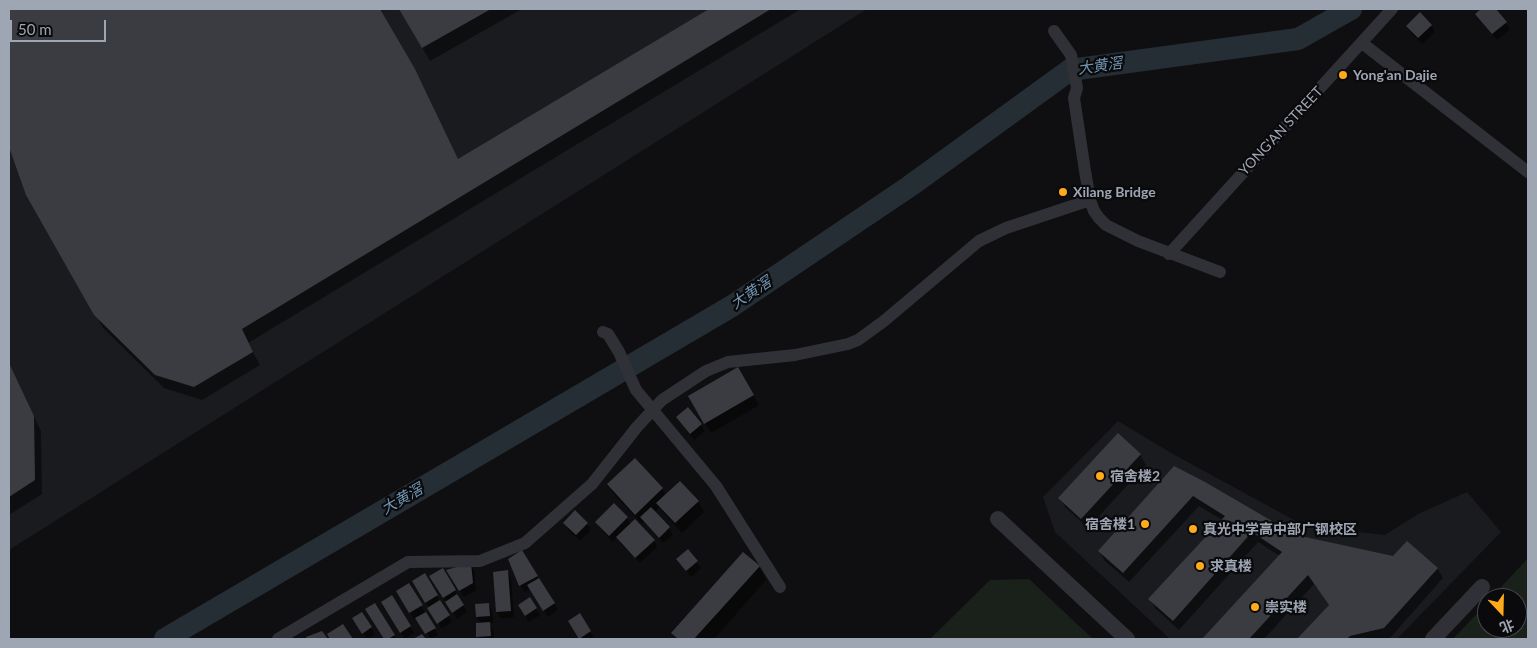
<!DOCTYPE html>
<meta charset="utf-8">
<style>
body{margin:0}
#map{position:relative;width:1537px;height:648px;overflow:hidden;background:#0f0f11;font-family:Lato,"Noto Sans SC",sans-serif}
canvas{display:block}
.frame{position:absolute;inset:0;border:10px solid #9ea5b3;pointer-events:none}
.north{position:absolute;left:1477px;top:588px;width:50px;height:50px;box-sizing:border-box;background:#0a0a0c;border:1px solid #45484f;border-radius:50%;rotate:159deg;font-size:14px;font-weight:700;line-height:20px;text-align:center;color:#9ea5b3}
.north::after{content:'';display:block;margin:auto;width:18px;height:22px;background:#ffab19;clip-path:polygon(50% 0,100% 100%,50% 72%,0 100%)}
.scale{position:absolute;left:10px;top:20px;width:96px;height:22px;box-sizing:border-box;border:2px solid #9ea5b3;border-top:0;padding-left:6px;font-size:15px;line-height:18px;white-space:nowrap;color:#9ea5b3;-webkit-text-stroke:4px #0a0a0c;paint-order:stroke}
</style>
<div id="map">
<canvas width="1537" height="648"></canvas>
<div class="frame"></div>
<div class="north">北</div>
<div class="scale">50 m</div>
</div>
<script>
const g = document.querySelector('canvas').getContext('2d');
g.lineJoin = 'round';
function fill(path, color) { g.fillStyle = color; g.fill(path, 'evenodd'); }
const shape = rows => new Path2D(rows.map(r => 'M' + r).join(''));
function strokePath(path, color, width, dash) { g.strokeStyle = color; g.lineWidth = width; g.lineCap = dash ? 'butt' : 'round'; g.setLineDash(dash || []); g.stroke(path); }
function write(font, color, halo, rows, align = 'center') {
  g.font = font + ' Lato,"Noto Sans SC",sans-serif'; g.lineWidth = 4.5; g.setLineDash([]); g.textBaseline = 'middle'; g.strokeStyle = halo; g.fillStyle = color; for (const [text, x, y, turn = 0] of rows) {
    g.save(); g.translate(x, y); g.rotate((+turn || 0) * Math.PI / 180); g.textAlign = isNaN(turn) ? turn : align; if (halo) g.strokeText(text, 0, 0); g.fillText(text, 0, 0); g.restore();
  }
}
fill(shape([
 [9,9,867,9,9,550],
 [1118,421,1173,454,1305,526,1385,535,1418,514,1467,492,1501,532,1397,639,1170,639,1055,532,1043,497]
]), '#1a1b1e');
fill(shape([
 [1528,558,1528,639,1453,639,1487,603,1487,628,1517,628,1517,598,1491,598],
 [1029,579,1093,639,930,639,990,580]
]), '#19211a');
fill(shape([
 [9,9,378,9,422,83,458,160,711,9,801,9,248,343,260,365,202,400,164,388,103,328,27,194,9,143],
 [400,9,522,9,430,61],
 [1483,9,1494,9,1510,29,1497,40,1477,14],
 [1431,25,1435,32,1422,44,1411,33,1407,26],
 [9,364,41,431,42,494,9,515],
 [737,368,759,405,711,433,689,396],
 [678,418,701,425,705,431,694,440],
 [1140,455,1146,465,1088,528,1066,508,1060,498],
 [635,460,662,489,666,496,680,483,698,502,704,512,682,533,664,513,660,507,654,512,669,528,673,535,663,543,644,522,642,524,614,494,608,484],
 [1174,468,1295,536,1437,568,1443,578,1390,638,1382,639,1299,639,1330,606,1314,584,1264,639,1204,639,1280,556,1258,542,1179,630,1156,609,1150,599,1222,520,1199,506,1129,582,1105,561,1099,551],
 [614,505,627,518,631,525,654,540,657,547,640,563,621,544,617,537,613,542,600,528,597,522],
 [565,523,587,523,591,530,580,541,568,530],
 [688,551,701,568,691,577,678,559],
 [522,552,558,610,548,617,530,589,524,592,509,560],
 [471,564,474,570,476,590,464,597,448,570],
 [759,567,766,580,714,639,676,639,672,633],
 [507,572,511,578,514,617,501,618,497,612],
 [424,574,452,622,442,629,413,581],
 [431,577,455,591,467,612,457,619],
 [409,585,438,635,431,639,416,618,414,619,398,592],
 [391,597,414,633,405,639,382,602],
 [529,599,540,615,529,622,519,605],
 [375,604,396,639,385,639,367,610],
 [489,604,492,611,493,623,489,623,493,630,494,639,479,639,478,636,481,624,477,617],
 [362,613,375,634,367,639,354,619],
 [580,615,594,638,592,639,580,639,570,621]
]), '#0007');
strokePath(shape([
 [165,639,732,306,910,186,1070,70,1298,39,1351,9]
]), '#252e35', 22);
fill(shape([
 [9,9,380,9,415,69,458,159,709,9,771,9,242,329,253,352,194,387,155,375,94,315,26,195,9,147],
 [399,9,491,9,422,48],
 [1481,9,1496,9,1507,22,1492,34,1475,14],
 [1420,12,1432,25,1418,38,1406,26],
 [9,363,34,416,35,480,9,497],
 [738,367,754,395,704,424,688,396],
 [688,407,702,424,690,434,676,417],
 [1118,433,1141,454,1081,519,1058,498],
 [635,458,663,488,635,515,607,484],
 [1174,466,1205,482,1296,535,1393,556,1407,541,1438,568,1384,628,1350,636,1347,639,1297,639,1329,605,1308,575,1249,639,1202,639,1282,552,1252,532,1173,621,1148,599,1225,516,1193,496,1123,573,1098,551],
 [680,481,699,501,675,523,656,503],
 [614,503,628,517,609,536,595,522],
 [651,507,670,527,659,538,640,517],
 [575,510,588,523,576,535,563,523],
 [635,519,655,540,635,558,616,537],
 [688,549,698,561,686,571,676,559],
 [522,550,538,576,519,586,508,559],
 [743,552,760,566,694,639,678,639,671,633],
 [471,563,473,583,459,591,446,570],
 [443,568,456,590,443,598,429,576],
 [508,570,511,611,496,612,493,572],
 [425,573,438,595,425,603,412,581],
 [539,578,555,603,543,611,527,585],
 [409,583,423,605,409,613,396,591],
 [457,594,464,605,452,613,445,602],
 [392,595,411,626,400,633,381,602],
 [530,597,537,608,525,616,518,605],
 [440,600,450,615,437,624,427,608],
 [375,603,395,635,388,639,384,639,365,609],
 [489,603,490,616,476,617,475,604],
 [362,612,372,627,362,634,352,618],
 [426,612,436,628,425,634,415,618],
 [580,613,591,631,579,639,568,621],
 [490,622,491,636,476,637,476,623],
 [343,624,353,639,330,639,327,634],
 [322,631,328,639,307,639,306,637],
 [422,634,426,639,413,639]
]), '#3b3c41');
strokePath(shape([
 [1054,31,1071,55,1077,88,1074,98,1085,171,1090,200,1094,211,1099,218,1106,225,1138,241,1220,272],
 [1362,43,1528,172],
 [1169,254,1392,9],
 [603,332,608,334,619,352,636,390,716,486,780,587],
 [278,639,408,562,480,561,525,543,592,484,637,427,662,400,706,371,728,362,795,355,848,344,858,340,884,321,979,241,1006,228,1090,200]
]), '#303136', 12);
strokePath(shape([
 [998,519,1127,639],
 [1433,639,1482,587]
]), '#303136', 16);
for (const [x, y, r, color] of [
 [1343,75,5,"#ffab19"],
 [1063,192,5,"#ffab19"],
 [1100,476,5,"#ffab19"],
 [1145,524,5,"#ffab19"],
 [1193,529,5,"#ffab19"],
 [1200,566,5,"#ffab19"],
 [1255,607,5,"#ffab19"]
]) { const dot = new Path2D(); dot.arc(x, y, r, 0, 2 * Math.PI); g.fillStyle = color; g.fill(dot); strokePath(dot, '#0a0a0c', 2); }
write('bold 14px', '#9ea5b3', '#0a0a0c', [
 ["Yong'an Dajie",1353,75],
 ["Xilang Bridge",1073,192],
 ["宿舍楼2",1110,476],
 ["宿舍楼1",1135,524,"right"],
 ["真光中学高中部广钢校区",1203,529],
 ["求真楼",1210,566],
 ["崇实楼",1265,607]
], 'left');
write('14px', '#9ea5b3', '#0a0a0c', [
 ["YONG'AN STREET",1281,131,-47]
]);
write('italic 15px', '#7196b3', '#0a0a0c', [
 ["大黄滘",1100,66,-8],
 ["大黄滘",751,293,-34],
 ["大黄滘",402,499,-30]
]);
</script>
